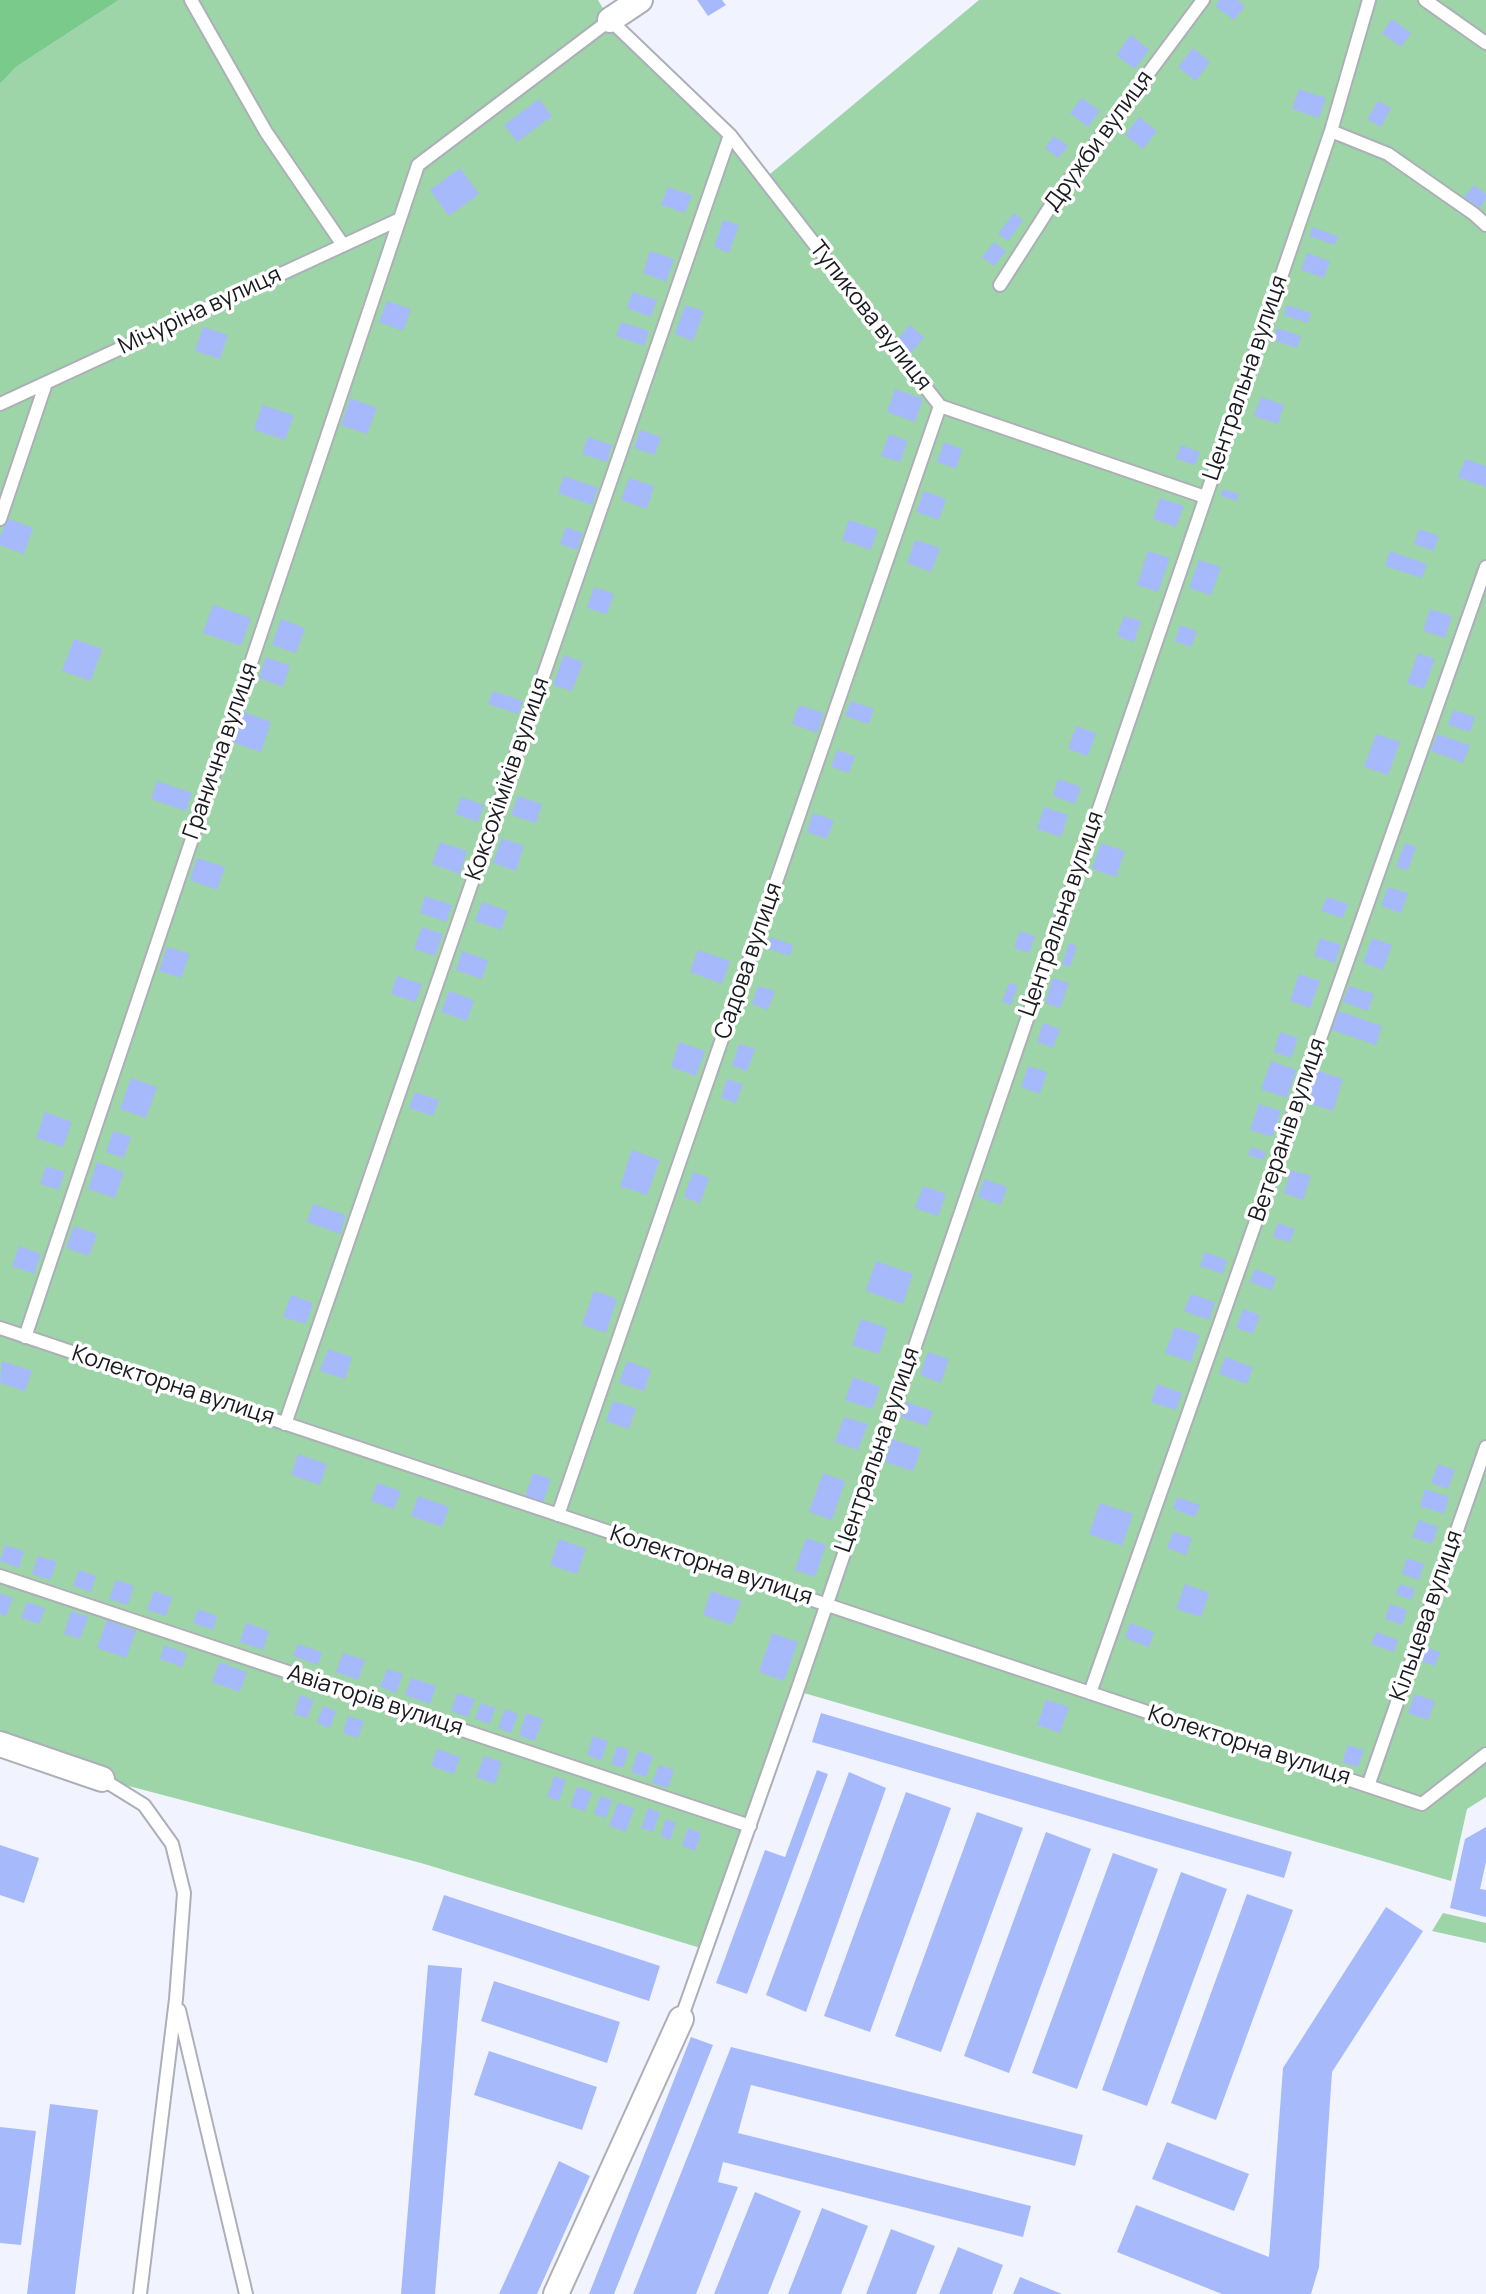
<!DOCTYPE html>
<meta charset="utf-8">
<style>
body{margin:0}
canvas{display:block;background:#f1f4fe}
</style>
<canvas width="1486" height="2294"></canvas>
<script>
const g = document.querySelector('canvas').getContext('2d');
g.lineJoin = 'round';
function fill(path, color) { g.fillStyle = color; g.fill(path, 'evenodd'); }
const shape = rows => new Path2D(rows.map(r => 'M' + r).join(''));
function strokePath(path, color, width, dash) { g.strokeStyle = color; g.lineWidth = width; g.lineCap = dash ? 'butt' : 'round'; g.setLineDash(dash || []); g.stroke(path); }
function write(font, color, halo, rows, align = 'center') {
  g.font = font + ' Manrope,sans-serif'; g.lineWidth = 7; g.setLineDash([]); g.textBaseline = 'middle'; g.strokeStyle = halo; g.fillStyle = color; for (const [text, x, y, turn = 0] of rows) {
    g.save(); g.translate(x, y); g.rotate((+turn || 0) * Math.PI / 180); g.textAlign = isNaN(turn) ? turn : align; if (halo) g.strokeText(text, 0, 0); g.fillText(text, 0, 0); g.restore();
  }
}
fill(shape([
 [119,0,598,0,610,20,764,179,979,0,1195,0,1200,3,1203,0,1486,0,1486,1797,1467,1809,1451,1881,797,1691,707,1950,421,1863,102,1779,0,1744,0,84,16,67],
 [1443,1913,1486,1923,1486,1943,1432,1931]
]), '#9dd5a8');
fill(shape([
 [0,0,119,0,16,67,0,84]
]), '#7aca8c');
fill(shape([
 [697,0,722,0,726,5,708,16],
 [1220,0,1237,0,1245,6,1234,20,1215,6],
 [1392,19,1411,33,1401,47,1382,33],
 [1131,35,1149,50,1135,69,1116,55],
 [1193,48,1210,62,1196,81,1178,67],
 [1299,89,1326,98,1319,118,1292,109],
 [1082,98,1100,111,1088,127,1070,113],
 [539,99,552,116,517,142,504,125],
 [1378,101,1391,108,1381,127,1367,119],
 [1139,117,1157,131,1143,149,1125,135],
 [1054,136,1068,146,1058,158,1045,148],
 [460,168,479,194,449,216,430,190],
 [1474,185,1486,194,1486,199,1479,208,1464,197],
 [668,187,692,195,685,213,661,205],
 [1014,213,1023,220,1008,241,998,234],
 [723,220,739,225,729,253,714,247],
 [1312,227,1338,236,1335,245,1309,236],
 [994,242,1006,251,994,266,982,257],
 [650,251,674,259,666,282,643,273],
 [1307,253,1330,261,1324,278,1301,270],
 [632,292,657,300,651,317,627,308],
 [387,301,411,309,403,331,379,322],
 [685,305,704,311,693,341,675,334],
 [1287,305,1311,313,1308,323,1284,315],
 [621,322,649,331,644,346,616,336],
 [909,325,924,337,911,353,896,342],
 [203,327,228,335,220,359,195,351],
 [1277,328,1301,336,1297,348,1273,340],
 [895,389,923,399,915,422,887,412],
 [1261,397,1284,405,1278,424,1254,416],
 [350,398,377,408,367,434,341,425],
 [262,405,294,415,285,440,254,430],
 [640,430,661,437,655,455,634,448],
 [889,434,908,441,900,462,881,456],
 [588,437,612,445,607,462,582,454],
 [944,442,962,449,956,469,937,462],
 [1181,445,1200,452,1195,465,1176,459],
 [1465,459,1486,466,1486,487,1458,477],
 [564,476,598,488,592,505,558,493],
 [629,478,654,486,647,509,621,500],
 [1223,489,1239,494,1237,501,1221,496],
 [924,491,946,499,939,520,916,512],
 [1160,498,1184,506,1176,527,1153,519],
 [7,518,33,528,24,554,0,545,0,538],
 [849,520,878,530,871,550,842,540],
 [566,527,583,533,577,550,560,544],
 [1419,529,1439,536,1434,551,1414,544],
 [915,540,940,548,931,572,907,563],
 [1148,551,1170,558,1158,592,1137,585],
 [1390,551,1427,564,1422,578,1385,566],
 [1199,560,1221,567,1211,595,1189,588],
 [594,587,614,594,607,614,587,608],
 [213,605,251,618,241,646,203,633],
 [1430,609,1452,616,1445,638,1423,631],
 [1124,616,1141,621,1134,642,1117,636],
 [281,619,305,628,296,653,272,645],
 [1180,625,1197,631,1191,647,1175,641],
 [74,639,102,649,91,681,62,671],
 [1418,653,1435,659,1424,689,1407,683],
 [564,655,583,662,572,691,553,685],
 [266,657,290,666,283,687,259,678],
 [493,691,523,701,518,714,488,704],
 [851,701,874,709,869,724,845,716],
 [799,705,824,713,817,733,792,724],
 [1453,710,1475,717,1470,732,1448,725],
 [244,712,271,722,261,752,234,743],
 [1076,726,1096,733,1088,756,1068,749],
 [1376,734,1400,742,1388,775,1364,767],
 [1437,734,1470,745,1463,763,1431,751],
 [837,750,855,756,849,773,831,767],
 [1058,779,1081,787,1075,804,1053,796],
 [157,781,192,793,186,811,151,799],
 [518,796,542,804,536,823,511,815],
 [461,797,484,805,478,822,455,814],
 [1044,807,1068,815,1061,837,1037,829],
 [813,813,834,820,827,839,807,832],
 [502,838,524,846,516,871,493,863],
 [440,842,467,851,460,874,432,864],
 [1101,843,1125,851,1116,877,1092,869],
 [1405,843,1416,847,1408,870,1396,867],
 [197,858,225,867,217,890,190,880],
 [1388,887,1408,893,1401,913,1381,906],
 [425,896,452,905,446,922,420,913],
 [1327,897,1348,904,1343,918,1321,911],
 [482,902,508,911,501,930,475,921],
 [422,927,443,934,435,956,414,949],
 [1020,931,1035,936,1029,953,1014,948],
 [771,937,793,945,790,956,767,948],
 [1320,938,1341,945,1335,963,1314,956],
 [1372,938,1392,945,1383,970,1363,963],
 [1069,943,1077,946,1070,967,1062,964],
 [167,947,190,954,181,978,159,971],
 [698,950,730,961,722,984,690,972],
 [462,951,488,960,482,979,456,970],
 [1299,974,1320,981,1310,1008,1290,1001],
 [397,976,422,984,416,1002,391,994],
 [1053,978,1069,983,1060,1008,1045,1003],
 [1009,983,1018,986,1011,1005,1002,1002],
 [758,986,775,991,768,1010,752,1004],
 [1349,986,1374,994,1368,1011,1343,1002],
 [449,991,474,1000,467,1021,441,1012],
 [1339,1011,1382,1026,1376,1045,1332,1030],
 [1043,1023,1060,1029,1053,1048,1037,1042],
 [1280,1032,1298,1038,1291,1058,1274,1052],
 [679,1042,705,1051,696,1076,671,1067],
 [739,1044,755,1049,747,1071,732,1066],
 [1271,1061,1296,1070,1287,1098,1261,1089],
 [1028,1066,1047,1072,1040,1094,1021,1087],
 [1316,1070,1343,1079,1333,1111,1305,1102],
 [131,1078,157,1087,146,1118,120,1109],
 [727,1079,743,1084,736,1103,721,1098],
 [415,1092,439,1100,433,1116,409,1108],
 [1259,1104,1281,1111,1272,1137,1250,1130],
 [45,1112,72,1122,63,1147,36,1138],
 [113,1131,131,1137,124,1158,106,1152],
 [1251,1147,1266,1152,1263,1160,1248,1155],
 [632,1150,660,1160,647,1195,620,1186],
 [97,1162,124,1172,115,1198,88,1189],
 [46,1166,65,1172,59,1190,40,1184],
 [1291,1170,1311,1176,1303,1200,1284,1193],
 [693,1172,709,1178,700,1203,684,1197],
 [984,1179,1007,1187,1001,1205,978,1197],
 [923,1186,946,1194,938,1216,915,1208],
 [313,1204,346,1215,340,1234,307,1222],
 [1278,1223,1295,1229,1290,1242,1273,1237],
 [74,1226,97,1234,89,1256,66,1248],
 [19,1246,41,1254,34,1274,12,1266],
 [1205,1252,1227,1260,1223,1274,1200,1266],
 [876,1261,913,1274,903,1304,866,1291],
 [1255,1269,1276,1277,1272,1290,1250,1282],
 [594,1291,617,1299,606,1333,582,1325],
 [1191,1294,1215,1302,1209,1320,1184,1311],
 [291,1295,313,1303,306,1324,283,1317],
 [1243,1309,1260,1315,1253,1334,1236,1328],
 [861,1319,887,1328,879,1354,852,1345],
 [1175,1327,1200,1335,1191,1362,1165,1353],
 [328,1349,352,1357,345,1379,320,1371],
 [928,1352,949,1359,941,1383,920,1375],
 [1225,1357,1253,1367,1247,1384,1219,1374],
 [2,1361,32,1371,25,1391,0,1383],
 [627,1361,651,1370,644,1391,619,1383],
 [853,1377,880,1387,872,1409,845,1400],
 [1157,1384,1182,1393,1176,1410,1151,1402],
 [613,1401,636,1408,629,1429,606,1421],
 [906,1402,933,1411,927,1426,901,1417],
 [844,1417,868,1424,858,1450,835,1442],
 [892,1439,921,1449,913,1471,885,1462],
 [298,1454,327,1464,320,1485,291,1475],
 [1438,1464,1455,1470,1448,1489,1431,1483],
 [533,1473,551,1479,542,1506,524,1500],
 [823,1473,845,1481,832,1520,809,1512],
 [377,1483,401,1491,394,1509,371,1501],
 [1425,1489,1449,1497,1444,1514,1420,1506],
 [418,1496,449,1507,442,1527,411,1516],
 [1177,1497,1200,1505,1195,1517,1173,1509],
 [1100,1503,1133,1514,1122,1546,1089,1534],
 [1419,1520,1438,1527,1432,1544,1412,1537],
 [1173,1532,1192,1538,1186,1555,1167,1548],
 [806,1538,826,1545,815,1577,795,1570],
 [559,1539,586,1549,577,1574,550,1565],
 [5,1545,24,1551,19,1568,0,1561],
 [38,1556,57,1562,50,1580,32,1574],
 [1407,1558,1424,1564,1419,1580,1402,1574],
 [79,1570,96,1576,91,1592,73,1586],
 [116,1580,134,1586,128,1605,109,1599],
 [1185,1584,1209,1593,1201,1617,1176,1609],
 [1400,1584,1415,1589,1411,1600,1396,1594],
 [154,1591,172,1597,166,1616,147,1610],
 [711,1591,741,1601,732,1625,703,1615],
 [0,1593,13,1598,6,1616,0,1614],
 [27,1602,45,1608,39,1624,21,1618],
 [1390,1604,1407,1610,1402,1625,1385,1619],
 [198,1609,217,1616,213,1630,193,1623],
 [71,1611,88,1617,80,1639,64,1634],
 [107,1620,136,1631,126,1658,97,1648],
 [246,1623,269,1631,263,1650,240,1642],
 [1130,1623,1154,1632,1149,1647,1125,1638],
 [1376,1632,1398,1640,1394,1652,1371,1644],
 [772,1633,798,1642,784,1681,759,1672],
 [298,1644,322,1652,318,1665,293,1656],
 [164,1645,187,1653,182,1667,160,1659],
 [1425,1647,1440,1652,1435,1666,1420,1661],
 [343,1653,365,1660,358,1680,336,1672],
 [219,1662,247,1672,240,1692,212,1682],
 [387,1669,403,1674,396,1693,380,1687],
 [411,1678,436,1686,430,1704,405,1695],
 [457,1693,475,1699,468,1717,451,1711],
 [1415,1694,1435,1701,1428,1720,1408,1713],
 [300,1695,314,1700,307,1718,294,1714],
 [1046,1700,1069,1707,1060,1733,1037,1725],
 [481,1703,495,1708,490,1724,475,1719],
 [323,1706,336,1711,330,1728,317,1723],
 [505,1709,518,1714,511,1733,498,1728],
 [526,1713,543,1719,535,1741,519,1736],
 [821,1713,1292,1852,1284,1878,812,1742],
 [348,1716,364,1721,358,1738,343,1733],
 [593,1736,608,1741,601,1761,587,1755],
 [1348,1745,1364,1750,1358,1767,1342,1762],
 [617,1746,629,1750,623,1768,611,1764],
 [437,1749,460,1757,454,1774,431,1766],
 [638,1751,653,1756,646,1777,631,1772],
 [484,1756,502,1762,495,1784,476,1777],
 [659,1765,674,1770,668,1788,652,1783],
 [817,1770,828,1774,747,1994,716,1983,765,1850,785,1857],
 [849,1772,886,1788,806,2012,766,1995],
 [554,1776,566,1780,559,1801,547,1797],
 [577,1787,592,1792,585,1811,570,1807],
 [906,1792,951,1808,870,2032,824,2016],
 [600,1796,612,1800,606,1818,594,1814],
 [618,1802,634,1808,626,1832,609,1826],
 [648,1808,660,1812,653,1832,641,1828],
 [977,1812,1023,1828,941,2052,895,2036],
 [666,1819,676,1823,670,1840,660,1836],
 [1486,1827,1486,1862,1480,1889,1486,1890,1486,1917,1450,1908,1465,1839],
 [688,1828,701,1833,695,1851,682,1846],
 [1046,1832,1091,1849,1009,2073,964,2056],
 [0,1845,39,1858,24,1903,0,1895],
 [1113,1853,1158,1869,1077,2089,1032,2073],
 [1181,1872,1227,1889,1147,2106,1102,2090],
 [1247,1894,1293,1910,1216,2120,1171,2103],
 [444,1895,660,1966,649,2001,432,1930],
 [1386,1907,1423,1931,1332,2072,1319,2267,1311,2294,1222,2294,1117,2252,1136,2205,1269,2257,1283,2068],
 [428,1965,462,1968,435,2294,401,2294],
 [494,1981,620,2022,607,2063,481,2021],
 [691,2037,713,2045,614,2294,589,2294],
 [731,2047,1083,2135,1075,2166,751,2085,738,2133,1031,2206,1023,2237,723,2162,718,2182,738,2187,696,2294,633,2294],
 [489,2051,597,2087,582,2130,474,2095],
 [50,2104,98,2110,75,2294,27,2294],
 [0,2127,36,2131,21,2245,0,2243],
 [1167,2142,1249,2174,1234,2211,1152,2179],
 [559,2161,590,2176,537,2294,499,2294],
 [755,2192,801,2211,768,2294,714,2294],
 [822,2208,868,2226,841,2294,788,2294],
 [891,2229,935,2246,916,2294,866,2294],
 [958,2247,1003,2265,992,2294,939,2294],
 [1020,2277,1062,2294,1013,2294]
]), '#a6bafb');
const service = shape([
 [191,0,266,132,343,245],
 [1425,0,1486,43],
 [1331,131,1388,154,1474,214,1486,225],
 [1000,285,1057,196,1203,0],
 [0,404,400,219],
 [0,519,46,383],
 [0,1328,1422,1804,1486,1754],
 [25,1337,418,165,610,20,730,135,940,406,1205,497],
 [285,1424,730,135],
 [558,1515,940,406],
 [0,1576,750,1826],
 [1090,1693,1486,567],
 [102,1779,144,1805,172,1844,184,1893,176,1999,140,2294],
 [1368,1786,1486,1447],
 [179,2010,246,2294],
 [681,2019,797,1691,1331,131,1369,0]
]);
const minor = shape([
 [610,20,640,0],
 [0,1744,102,1779],
 [556,2294,681,2019]
]);
strokePath(service, '#acafb8', 16);
strokePath(minor, '#acafb8', 28);
strokePath(service, '#fff', 12);
strokePath(minor, '#fff', 24);
write('23px', '#191a1e', '#fff', [
 ["Дружби вулиця",1099,141,-54],
 ["Мічуріна вулиця",200,311,-25],
 ["Тупикова вулиця",870,316,52],
 ["Центральна вулиця",1246,378,-71],
 ["Гранична вулиця",221,751,-71],
 ["Коксохіміків вулиця",508,779,-71],
 ["Центральна вулиця",1062,914,-71],
 ["Садова вулиця",749,961,-71],
 ["Ветеранів вулиця",1288,1130,-71],
 ["Колекторна вулиця",173,1386,18],
 ["Центральна вулиця",878,1450,-71],
 ["Колекторна вулиця",711,1566,18],
 ["Кільцева вулиця",1427,1616,-71],
 ["Авіаторів вулиця",375,1701,18],
 ["Колекторна вулиця",1249,1746,18]
]);
</script>
